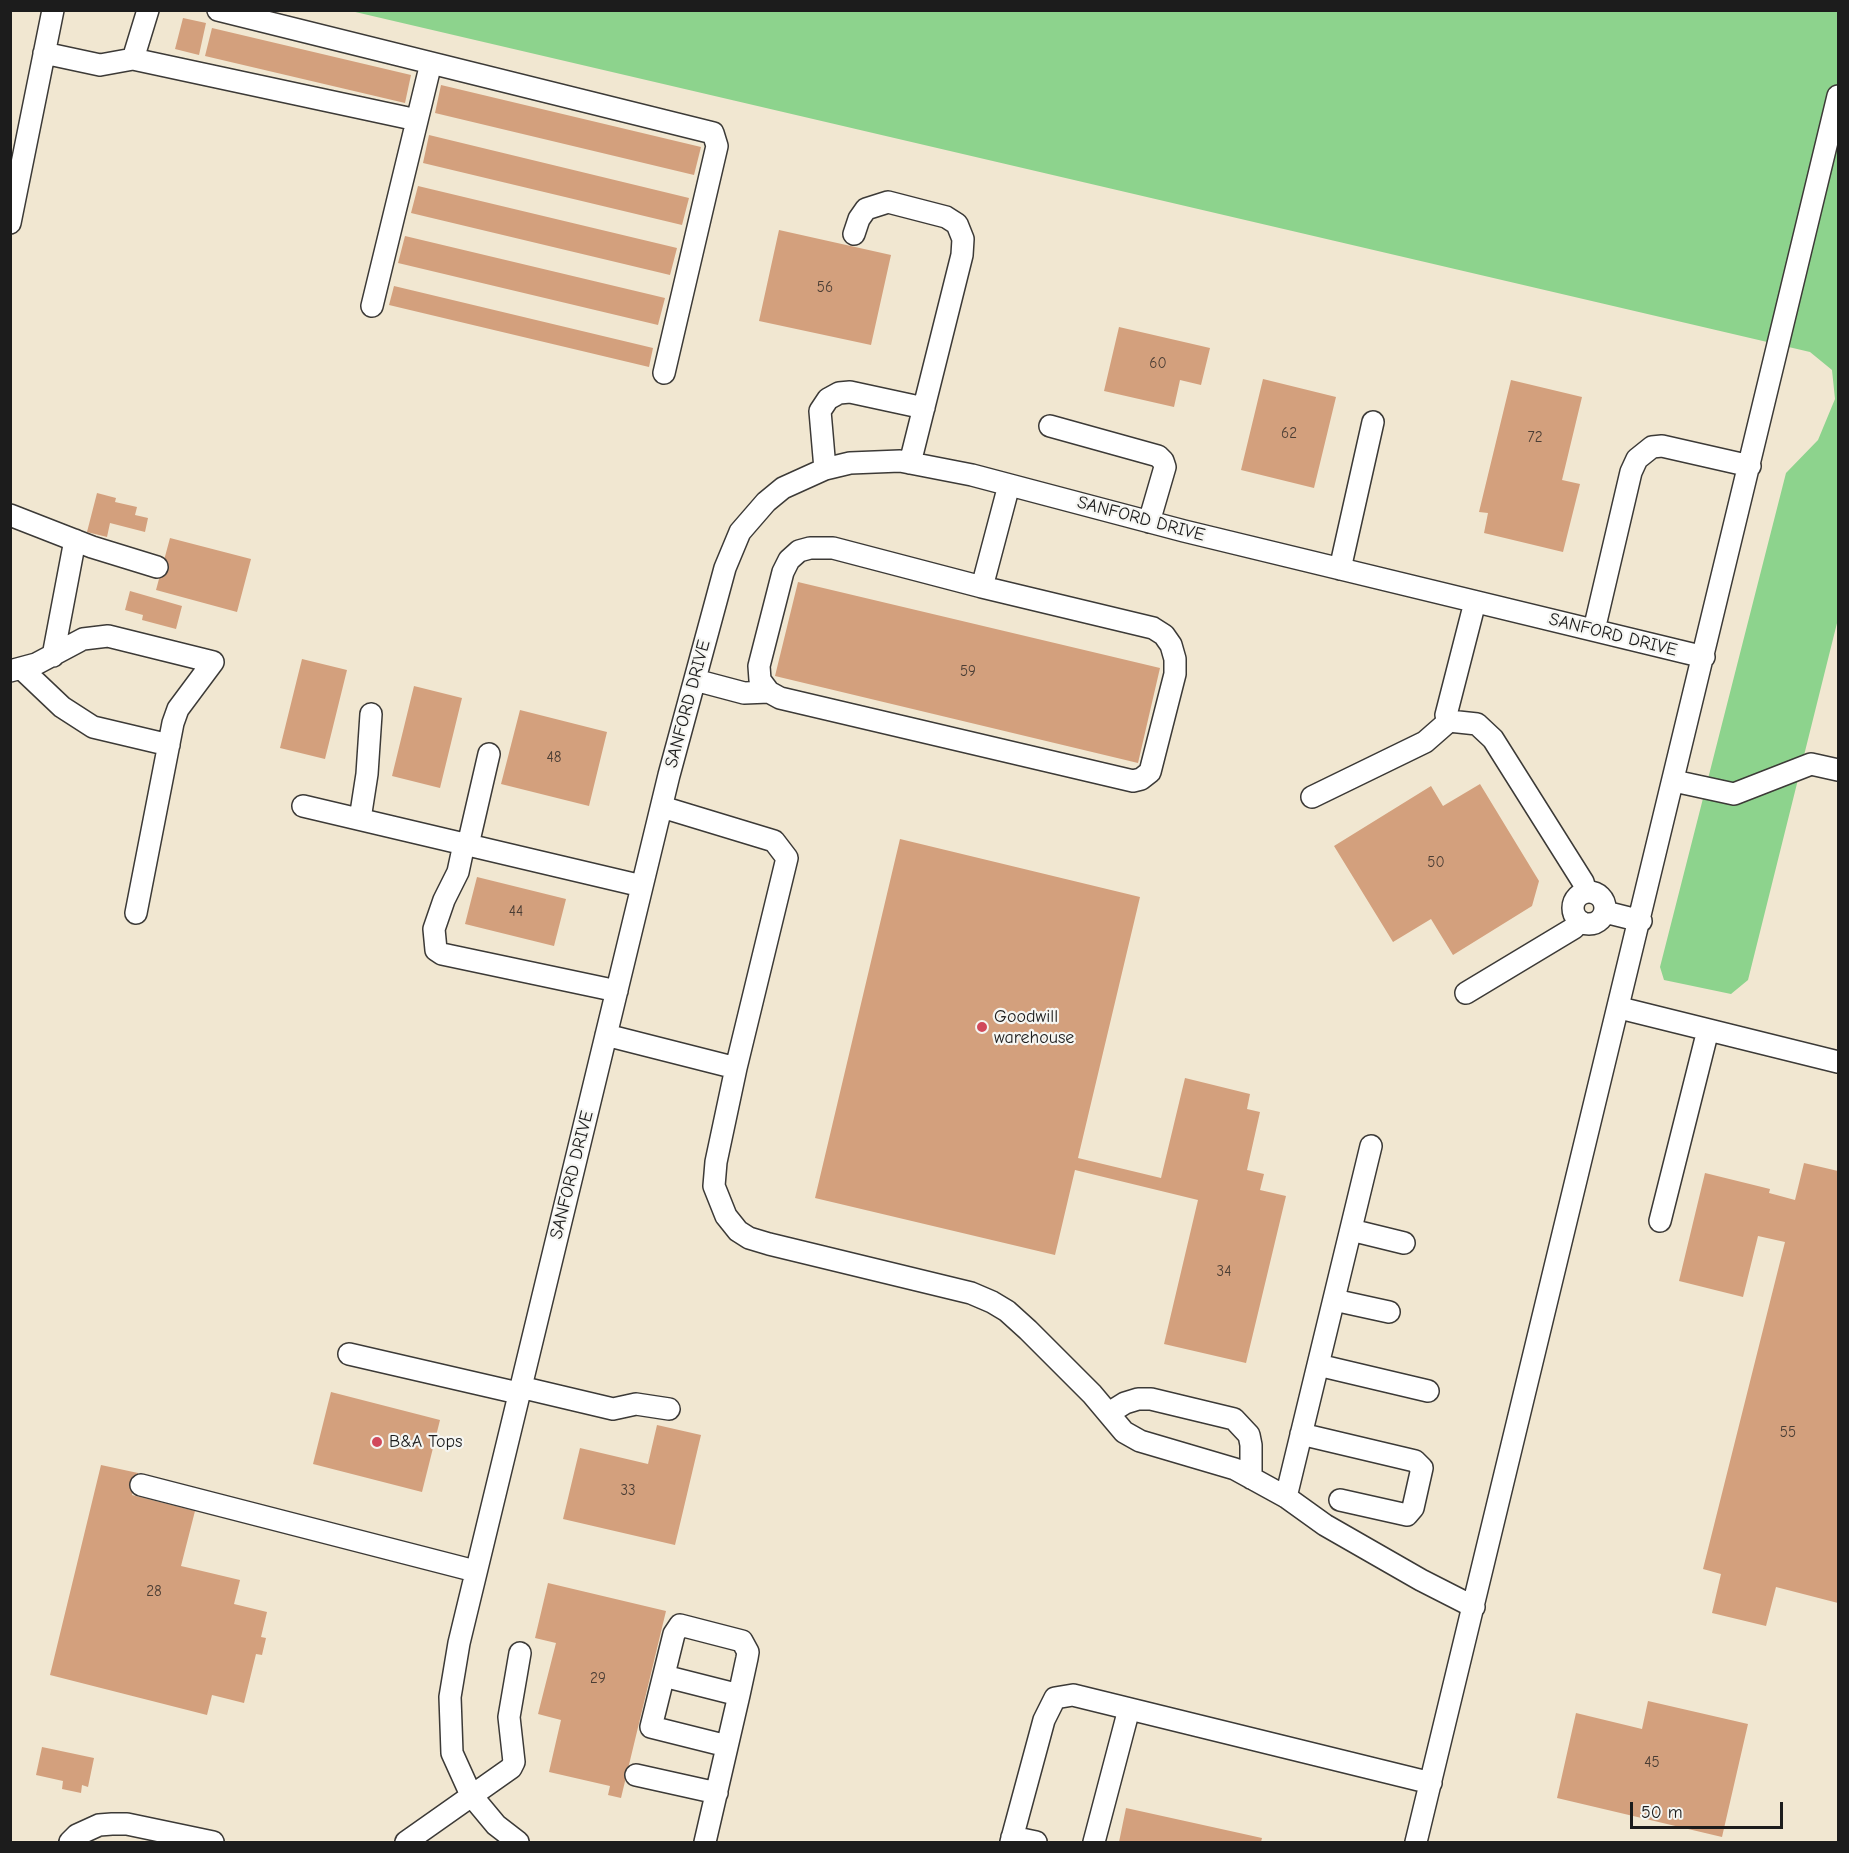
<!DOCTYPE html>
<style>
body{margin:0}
#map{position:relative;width:1849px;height:1853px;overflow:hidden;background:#f1e7d1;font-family:"Comic Neue",sans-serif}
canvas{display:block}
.frame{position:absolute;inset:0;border:12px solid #1c1c1c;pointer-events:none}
.scale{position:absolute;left:1630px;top:1802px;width:153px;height:27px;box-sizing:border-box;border:3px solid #1c1c1c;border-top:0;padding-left:8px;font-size:18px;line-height:21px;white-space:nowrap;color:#1c1c1c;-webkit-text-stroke:4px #f6f6f2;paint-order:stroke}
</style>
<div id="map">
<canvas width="1849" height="1853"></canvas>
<div class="frame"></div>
<div class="scale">50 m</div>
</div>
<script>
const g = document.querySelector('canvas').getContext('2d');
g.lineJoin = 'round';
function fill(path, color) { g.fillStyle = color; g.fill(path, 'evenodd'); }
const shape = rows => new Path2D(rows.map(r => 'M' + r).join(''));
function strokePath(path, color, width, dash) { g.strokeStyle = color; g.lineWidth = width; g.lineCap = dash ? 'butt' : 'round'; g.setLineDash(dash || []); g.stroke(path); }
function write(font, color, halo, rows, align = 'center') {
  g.font = font + ' "Comic Neue",sans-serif'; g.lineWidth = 4.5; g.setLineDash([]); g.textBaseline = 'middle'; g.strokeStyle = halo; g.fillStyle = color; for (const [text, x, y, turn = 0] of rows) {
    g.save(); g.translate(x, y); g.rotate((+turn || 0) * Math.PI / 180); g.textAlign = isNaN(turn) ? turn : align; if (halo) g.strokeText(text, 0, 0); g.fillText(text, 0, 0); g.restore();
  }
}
fill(shape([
 [351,11,1838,11,1838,619,1748,980,1731,994,1664,980,1660,967,1786,473,1818,440,1835,399,1832,370,1810,352]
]), '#8dd38d');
fill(shape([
 [183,18,206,23,199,55,175,49],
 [212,28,411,75,405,103,205,56],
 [441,85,701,147,694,175,435,113],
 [429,135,689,198,682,225,423,163],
 [418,186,677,248,670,275,411,213],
 [779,230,891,255,871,345,759,321],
 [405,236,665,298,658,325,398,263],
 [394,286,653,348,649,367,389,305],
 [1119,327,1210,348,1201,385,1180,380,1174,407,1104,391],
 [1263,379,1336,397,1314,488,1241,470],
 [1511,380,1582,397,1562,480,1580,484,1563,552,1484,533,1488,513,1479,512],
 [97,493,116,498,115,502,137,507,135,515,148,518,145,532,110,523,107,537,87,532],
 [170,538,251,559,237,612,156,590],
 [798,582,1160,668,1138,763,775,676],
 [130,591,182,606,176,629,142,620,143,615,125,610],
 [302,659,347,670,325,759,280,748],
 [414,686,462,698,440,788,392,776],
 [520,710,607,732,589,806,501,784],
 [1480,784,1539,881,1532,906,1453,955,1431,919,1393,942,1334,846,1431,786,1443,806],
 [900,839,1140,897,1078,1158,1161,1178,1185,1078,1250,1094,1247,1109,1260,1112,1247,1170,1264,1174,1260,1190,1286,1196,1246,1363,1164,1344,1198,1200,1075,1170,1055,1255,815,1198],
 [477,877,566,899,554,946,465,924],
 [1804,1163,1838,1171,1838,1603,1776,1587,1766,1626,1712,1613,1721,1574,1703,1569,1785,1242,1758,1236,1743,1297,1679,1281,1705,1173,1770,1189,1769,1193,1795,1200],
 [331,1392,440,1420,422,1492,313,1464],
 [657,1425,701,1435,675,1545,563,1519,580,1448,648,1464],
 [101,1465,138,1473,132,1495,195,1511,181,1566,240,1580,234,1604,267,1612,261,1637,266,1638,262,1655,256,1654,244,1703,212,1695,207,1715,50,1675],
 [548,1583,666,1611,621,1798,608,1795,610,1786,549,1772,561,1720,538,1714,556,1643,535,1638],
 [1648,1701,1748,1724,1722,1837,1557,1798,1576,1713,1642,1729],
 [42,1747,94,1758,88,1787,82,1785,81,1793,62,1789,63,1781,36,1775],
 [1126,1808,1262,1838,1261,1842,1119,1842]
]), '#d3a07d');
const minor = shape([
 [218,10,713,133,717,146,664,373],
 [44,53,100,65,133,59,417,120],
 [133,59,148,10],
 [10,223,53,10],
 [854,234,859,219,866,209,888,202,946,217,957,224,963,239,962,255,910,463],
 [372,306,431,63],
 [1050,426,1158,456,1163,461,1165,467,1149,522],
 [825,469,820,411,828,399,839,393,850,392,924,408],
 [10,515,92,547,157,567],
 [1340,569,1373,422],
 [982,587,833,548,810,548,799,551,789,560,783,572,759,666,760,680,769,692,780,698,1133,781,1141,779,1150,772,1175,674,1175,659,1171,645,1164,635,1153,628,982,587,1009,485],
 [1475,602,1446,715,1449,721,1477,724,1493,739,1583,882,1586,892],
 [1594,630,1631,472,1637,459,1652,447,1662,446,1750,466],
 [53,656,75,540],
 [23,670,62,707,93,727,169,745],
 [10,671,36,664,83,639,108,636,213,662,178,709,173,723,136,913],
 [695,680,744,693,769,692],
 [1674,781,1734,794,1811,764,1838,770],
 [1312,797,1425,742,1449,721],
 [303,806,642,886],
 [360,819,367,774,371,714],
 [464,844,458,872,444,900,434,929,436,950,442,954,617,991],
 [468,845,489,754],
 '1573 908a16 16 0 1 1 32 0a16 16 0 1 1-32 0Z',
 [1605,912,1641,921],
 [1466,993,1574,928,1580,921],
 [1620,1008,1838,1062],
 [606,1035,736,1068,787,858,774,841,662,807],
 [736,1068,716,1162,714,1186,726,1216,738,1231,749,1238,769,1244,971,1293,992,1302,1007,1311,1028,1330,1092,1394,1124,1432,1140,1441,1235,1469,1286,1497,1325,1525,1421,1580,1474,1607],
 [1660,1221,1708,1030],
 [1351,1230,1404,1243],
 [1334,1300,1389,1312],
 [349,1354,518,1393],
 [1318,1365,1428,1391],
 [520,1387,613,1409,636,1404,669,1409],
 [1109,1413,1125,1403,1138,1399,1151,1399,1234,1419,1249,1435,1251,1445,1251,1478],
 [1301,1434,1415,1461,1422,1468,1413,1508,1407,1515,1340,1500],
 [141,1485,475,1571],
 [1286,1497,1371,1146],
 [664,1676,739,1695],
 [636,1775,717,1793],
 [1012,1837,1036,1842],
 [70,1842,77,1835,99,1825,112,1824,127,1824,213,1842],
 [406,1842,511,1768,514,1762,509,1717,520,1653],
 [518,1842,496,1825,471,1795,452,1753,450,1697,459,1643,669,775,725,568,740,532,766,502,783,488,825,469,850,463,900,461,972,475,1184,531,1704,657],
 [705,1842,739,1695,747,1658,748,1652,742,1641,680,1625,674,1634,651,1727,727,1746],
 [1011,1842,1044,1720,1055,1698,1073,1695,1431,1783],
 [1094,1842,1129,1709],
 [1416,1842,1838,96]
]);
strokePath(minor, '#3c3a37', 24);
strokePath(minor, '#fff', 21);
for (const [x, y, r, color] of [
 [982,1027,6,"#d1495b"],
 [377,1442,6,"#d1495b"]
]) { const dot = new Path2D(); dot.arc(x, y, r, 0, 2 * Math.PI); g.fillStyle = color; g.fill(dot); strokePath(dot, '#f6f6f2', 2); }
write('15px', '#4a3d34', null, [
 ["56",825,288],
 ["60",1158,364],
 ["62",1289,434],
 ["72",1535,438],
 ["59",968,672],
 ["48",554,758],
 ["50",1436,863],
 ["44",516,912],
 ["34",1224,1272],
 ["55",1788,1433],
 ["33",628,1491],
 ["28",154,1592],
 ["29",598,1679],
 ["45",1652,1763]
]);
write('18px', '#1c1c1c', '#f6f6f2', [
 ["SANFORD DRIVE",1141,519,15],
 ["SANFORD DRIVE",1613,635,14],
 ["SANFORD DRIVE",688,704,-75],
 ["SANFORD DRIVE",572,1175,-76]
]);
write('18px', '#1c1c1c', '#f6f6f2', [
 ["Goodwill",994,1017],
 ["warehouse",994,1038],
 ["B&A Tops",389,1442]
], 'left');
</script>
